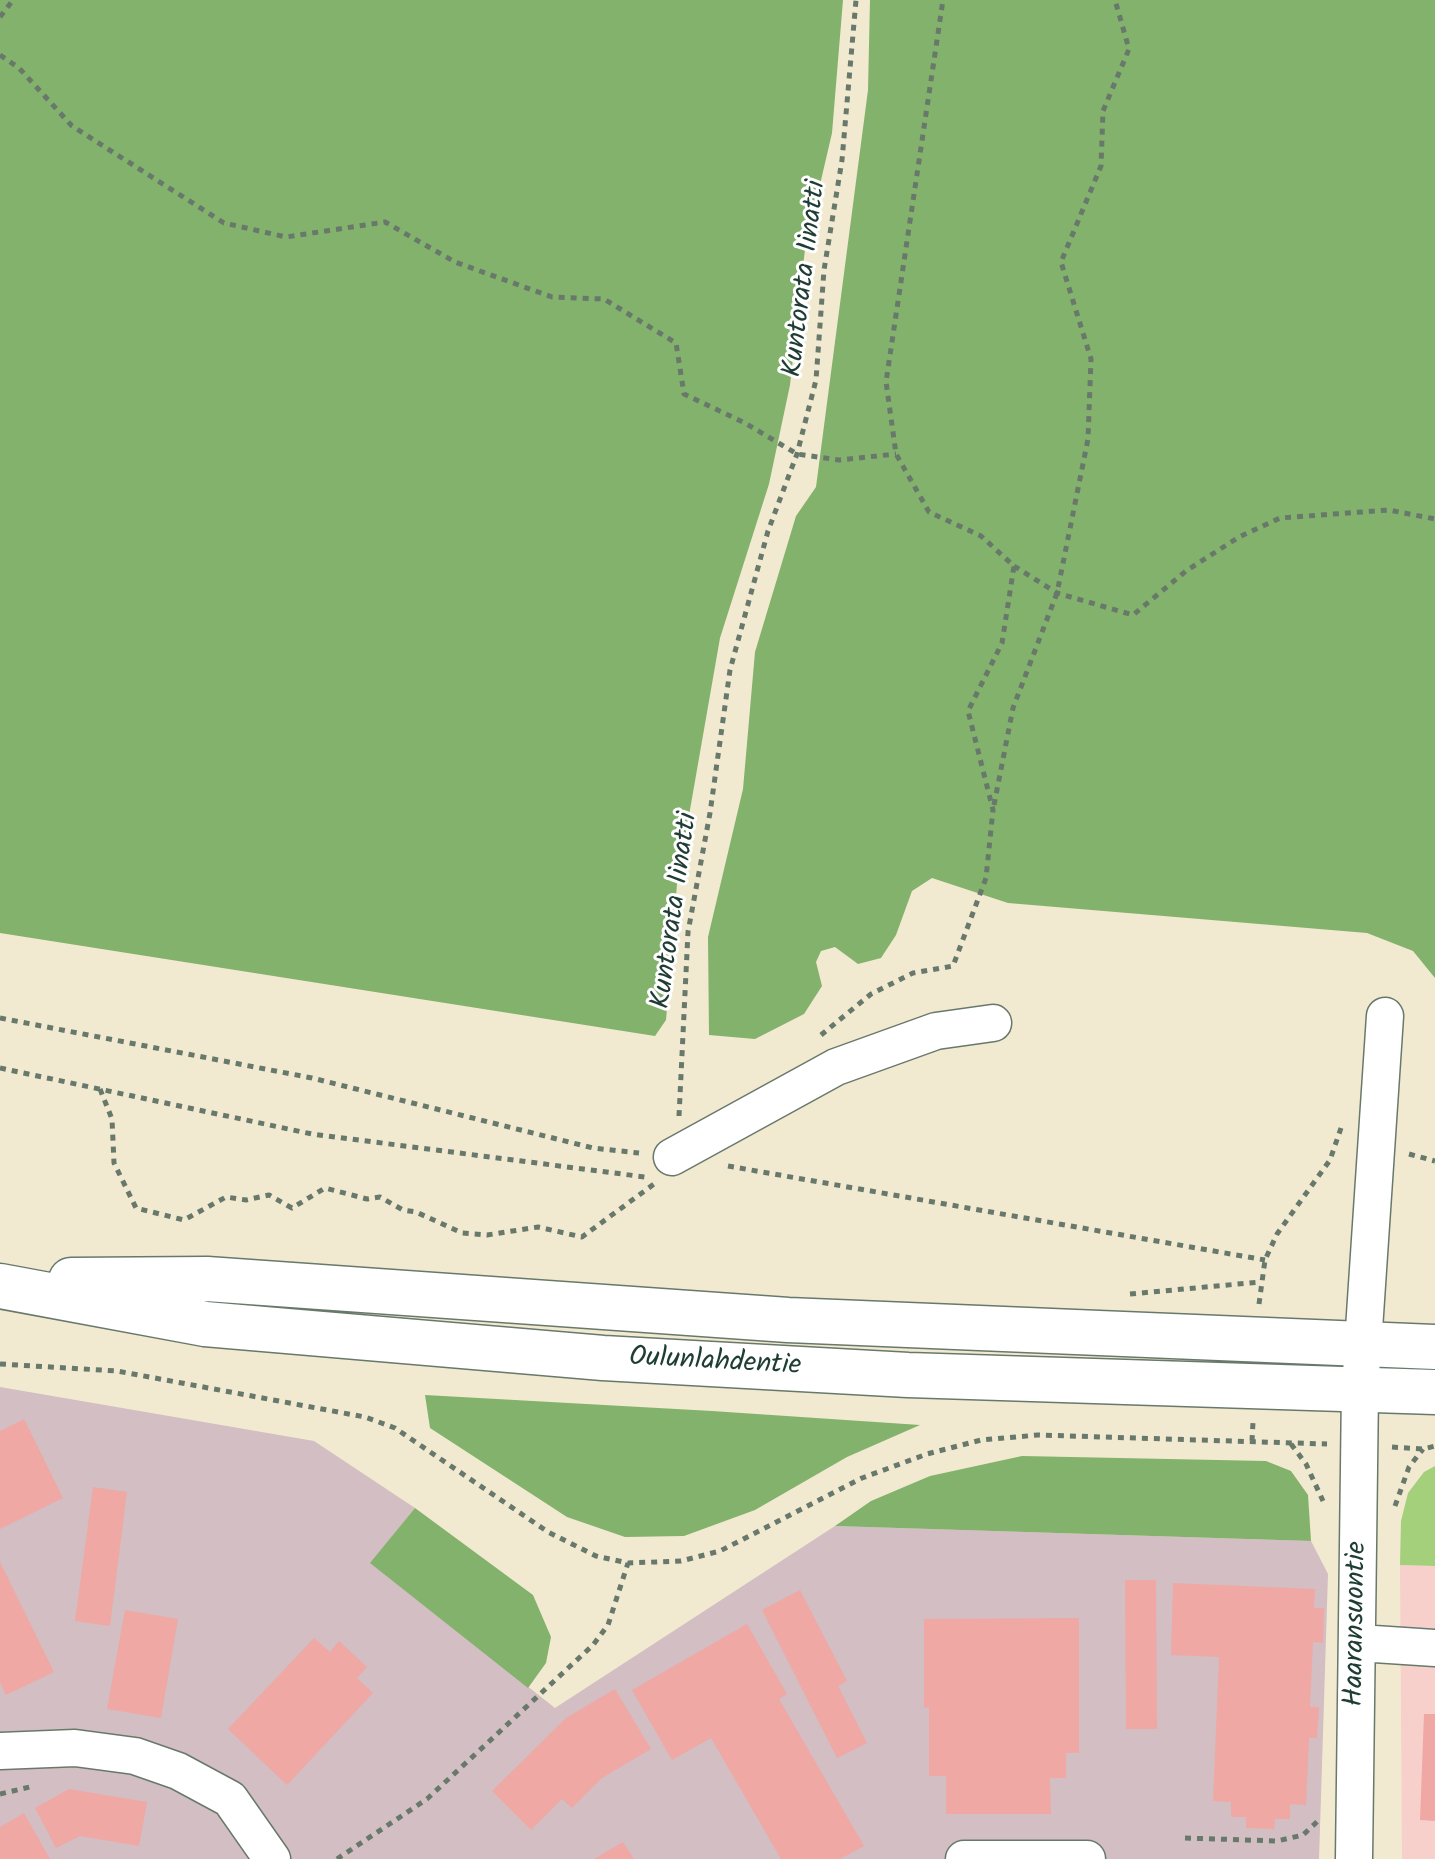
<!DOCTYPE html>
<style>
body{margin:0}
canvas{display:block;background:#f1e9d0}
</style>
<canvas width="1435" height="1859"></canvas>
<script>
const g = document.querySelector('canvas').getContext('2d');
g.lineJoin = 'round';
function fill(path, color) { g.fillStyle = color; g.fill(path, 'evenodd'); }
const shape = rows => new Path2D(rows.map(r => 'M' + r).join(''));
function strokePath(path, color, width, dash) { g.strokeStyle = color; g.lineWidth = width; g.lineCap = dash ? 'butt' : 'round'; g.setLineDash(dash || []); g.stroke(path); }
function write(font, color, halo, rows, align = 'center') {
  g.font = font + ' Kalam,sans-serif'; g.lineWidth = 6; g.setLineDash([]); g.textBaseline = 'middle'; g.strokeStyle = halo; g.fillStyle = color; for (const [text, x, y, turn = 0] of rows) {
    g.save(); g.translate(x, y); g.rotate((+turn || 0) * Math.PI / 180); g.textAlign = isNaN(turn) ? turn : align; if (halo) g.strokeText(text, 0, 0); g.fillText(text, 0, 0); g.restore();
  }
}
fill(shape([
 [1400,1565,1435,1566,1435,1859,1402,1859]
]), '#f7d0cc');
fill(shape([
 [0,1387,314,1441,415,1508,371,1563,555,1708,835,1526,1311,1541,1328,1574,1319,1859,0,1859]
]), '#d2bec3');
fill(shape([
 [1435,1466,1435,1566,1400,1565,1401,1521,1408,1493,1424,1472]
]), '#a4d07c');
fill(shape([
 [0,0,843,0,832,133,805,249,790,385,769,484,720,638,677,884,666,1020,655,1036,0,933],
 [870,0,1435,0,1435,978,1413,951,1367,933,1008,903,932,878,912,891,896,935,881,958,858,964,835,947,821,951,816,962,822,986,804,1014,755,1039,709,1035,708,937,743,789,755,652,796,516,816,487,868,90],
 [425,1395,712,1411,920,1425,847,1457,755,1510,684,1536,625,1537,567,1517,430,1428],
 [1022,1456,1266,1461,1291,1471,1308,1495,1311,1541,835,1526,871,1501,930,1476],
 [415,1508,533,1595,551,1637,546,1663,528,1688,370,1563]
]), '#83b26c');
fill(shape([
 [24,1419,63,1498,0,1529,0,1431],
 [93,1487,127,1492,110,1626,75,1621],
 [0,1562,54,1672,6,1695,0,1682],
 [1125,1580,1156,1580,1157,1729,1126,1729],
 [1173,1583,1315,1589,1314,1608,1324,1608,1323,1643,1313,1642,1310,1707,1319,1707,1317,1738,1309,1738,1306,1805,1290,1804,1290,1819,1275,1819,1274,1829,1246,1828,1246,1817,1231,1817,1231,1802,1213,1801,1219,1657,1171,1655],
 [800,1590,847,1681,838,1686,867,1743,837,1758,762,1610],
 [125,1610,178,1619,161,1718,107,1709],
 [1079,1618,1079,1753,1066,1753,1066,1778,1050,1778,1051,1814,946,1814,946,1776,929,1776,929,1707,924,1708,924,1619],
 [747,1624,787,1694,779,1699,864,1846,840,1859,781,1859,711,1738,672,1760,632,1690],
 [314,1638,330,1652,339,1641,367,1667,357,1678,373,1693,287,1785,228,1729],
 [615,1689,651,1749,602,1778,572,1808,562,1799,531,1830,492,1791,566,1718],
 [1424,1714,1435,1714,1435,1821,1420,1820],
 [69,1789,147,1802,139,1846,80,1836,56,1848,35,1808],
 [24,1813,50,1859,0,1859,0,1827],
 [623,1842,634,1859,594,1859]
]), '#efa8a4');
const minor = shape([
 [672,1157,836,1067,936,1031,993,1023],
 [1359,1643,1435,1648],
 [0,1751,75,1748,135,1756,178,1771,230,1799,272,1859],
 [964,1859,1087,1859],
 [1354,1859,1360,1389,1385,1016]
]);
const major = shape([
 [71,1280,207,1279,788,1320,1435,1347],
 [0,1286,205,1324,603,1358,908,1375,1435,1392]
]);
strokePath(minor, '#68796b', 39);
strokePath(major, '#68796b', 47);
strokePath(shape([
 [0,17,13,0],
 [0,55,19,68,72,126,224,223,286,237,385,222,455,262,552,297,604,299,676,343,684,394,745,423,797,454,839,460,896,454],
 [1014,566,1057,593,1133,615,1186,571,1239,537,1280,518,1389,510,1435,519],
 [994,805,1013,708,1057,593,1088,439,1091,359,1061,262,1101,166,1103,111,1129,49,1115,0],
 [0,1018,312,1078,593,1148,639,1153],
 [821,1035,871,994,913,973,953,966,986,878,993,810,968,711,1002,643,1014,566,981,536,929,512,896,454,886,382,943,0],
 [0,1068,312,1134,645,1177],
 [100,1089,112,1119,114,1163,136,1208,184,1220,226,1197,246,1200,269,1195,292,1208,325,1188,367,1199,380,1197,403,1210,416,1212,462,1233,487,1235,538,1227,582,1237,654,1184],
 [679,1116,688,932,710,813,730,670,768,531,797,454,816,380,824,270,842,160,856,0],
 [1409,1154,1435,1161],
 [728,1166,1265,1260],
 [1130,1294,1260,1282],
 [1259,1304,1265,1260,1277,1234,1330,1160,1341,1128],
 [0,1364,117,1371,365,1417,395,1428,548,1532,596,1556,628,1563,681,1561,720,1551,862,1478,927,1454,981,1440,1038,1435,1327,1444],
 [1252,1441,1253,1422],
 [1291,1444,1306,1464,1323,1501],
 [1392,1447,1423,1449,1435,1446],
 [1395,1506,1409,1467,1423,1449],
 [0,1794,34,1786],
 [1185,1838,1277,1841,1303,1835,1321,1818],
 [337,1859,427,1799,593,1645,608,1625,628,1563]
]), '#68796b', 5, [6, 6]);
strokePath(minor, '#fff', 36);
strokePath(major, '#fff', 44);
write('28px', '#1f3d34', '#fff', [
 ["Kuntorata Iinatti",807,279,-83],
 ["Kuntorata Iinatti",677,911,-82],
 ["Oulunlahdentie",715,1364,3],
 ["Haaransuontie",1358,1624,-89]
]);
</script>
